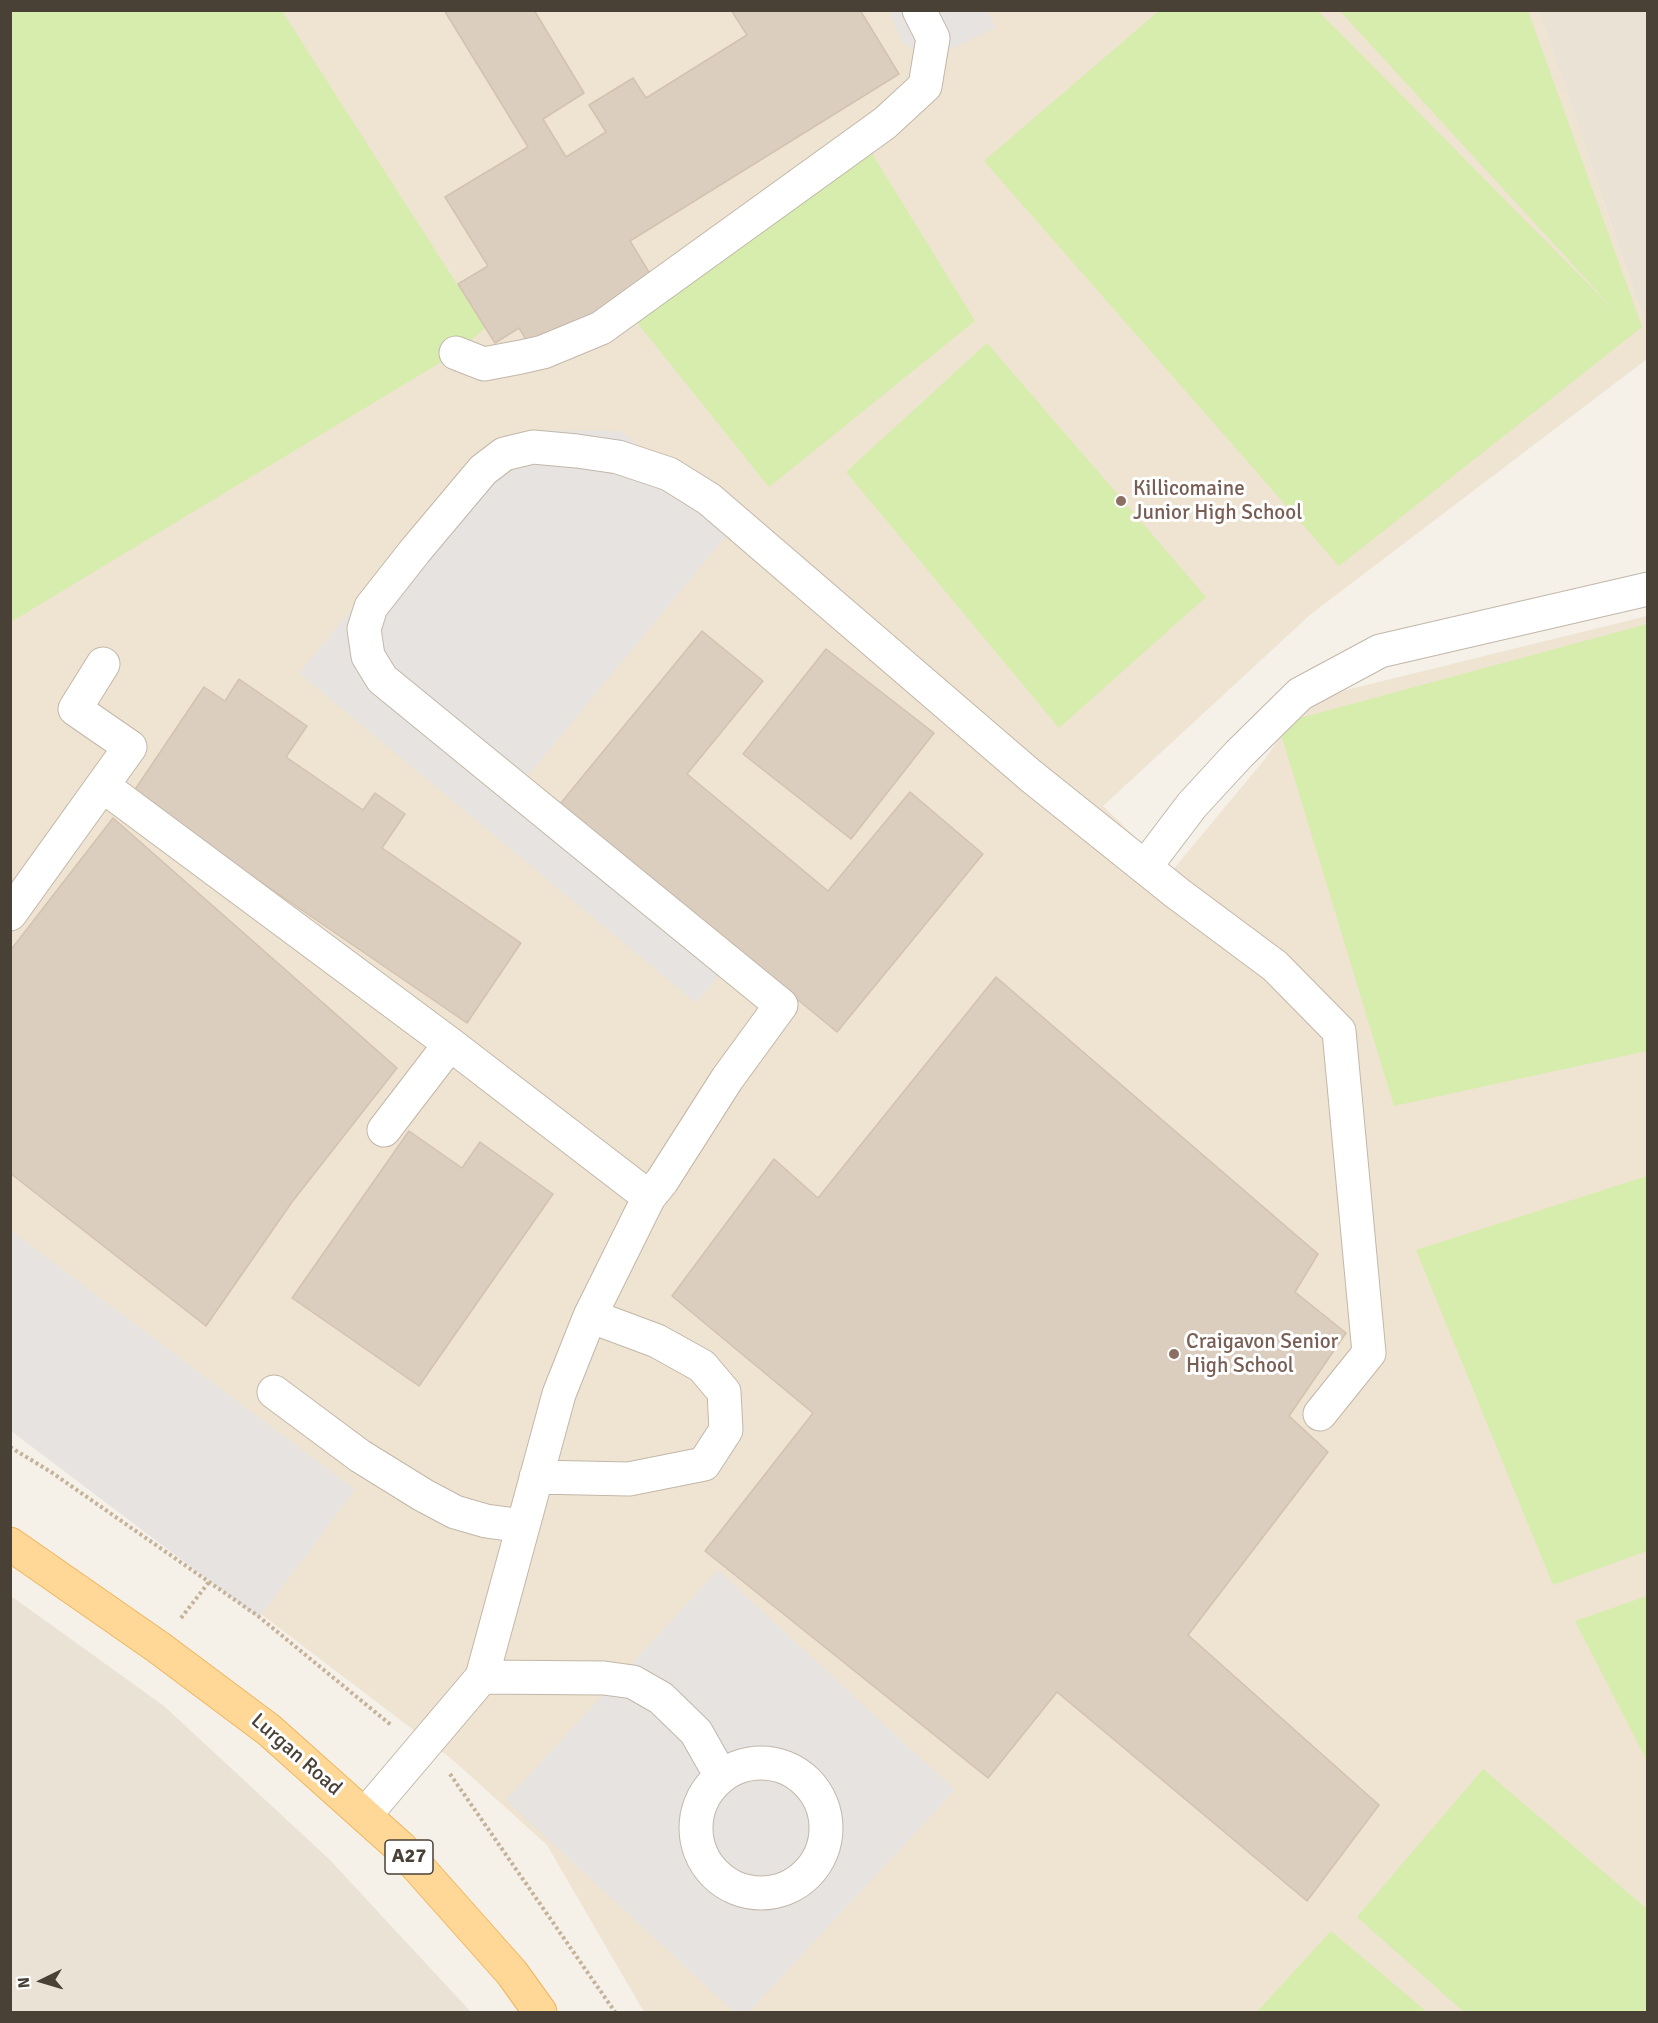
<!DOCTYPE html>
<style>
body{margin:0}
#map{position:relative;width:1658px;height:2023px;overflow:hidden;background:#f5f0e8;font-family:Signika,sans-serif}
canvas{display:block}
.frame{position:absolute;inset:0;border:12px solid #494036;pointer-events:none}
.north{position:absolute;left:12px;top:1951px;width:60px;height:60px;-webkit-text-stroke:4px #fff;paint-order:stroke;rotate:265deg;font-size:16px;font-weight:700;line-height:24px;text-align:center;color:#494036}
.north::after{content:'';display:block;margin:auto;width:21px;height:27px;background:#494036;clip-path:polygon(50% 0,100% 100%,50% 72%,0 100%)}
</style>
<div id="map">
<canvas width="1658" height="2023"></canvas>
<div class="frame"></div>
<div class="north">N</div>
</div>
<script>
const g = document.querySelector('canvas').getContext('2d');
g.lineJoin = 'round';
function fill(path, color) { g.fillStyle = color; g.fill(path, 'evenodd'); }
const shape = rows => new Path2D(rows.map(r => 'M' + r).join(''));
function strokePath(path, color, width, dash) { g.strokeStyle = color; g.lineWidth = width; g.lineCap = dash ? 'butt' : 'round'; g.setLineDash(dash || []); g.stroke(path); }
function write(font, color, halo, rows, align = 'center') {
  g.font = font + ' Signika,sans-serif'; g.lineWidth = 6; g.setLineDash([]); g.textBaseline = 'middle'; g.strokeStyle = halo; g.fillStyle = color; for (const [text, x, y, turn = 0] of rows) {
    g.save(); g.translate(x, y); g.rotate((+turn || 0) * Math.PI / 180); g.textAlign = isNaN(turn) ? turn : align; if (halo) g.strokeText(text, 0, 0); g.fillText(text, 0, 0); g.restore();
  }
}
fill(shape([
 [1539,11,1647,11,1647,327,1643,318],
 [11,1596,164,1706,329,1859,471,2012,11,2012]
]), '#eae2d5');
fill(shape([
 [10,11,1539,11,1643,318,1647,327,1647,359,1311,614,1103,806,1171,872,1265,759,1298,710,1346,690,1647,616,1647,2012,644,2012,547,1845,453,1760,11,1424]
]), '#efe4d1');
fill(shape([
 [1160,10,1318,11,1619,315,1340,11,1528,11,1642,327,1339,566,984,161],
 [11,11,282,11,485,328,456,353,11,622],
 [863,139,975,321,769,487,626,309],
 [987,343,1206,597,1059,728,846,472],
 [1647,624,1647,1051,1394,1106,1278,724],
 [1647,1176,1647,1551,1553,1585,1416,1250],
 [1647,1596,1648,1596,1647,1761,1575,1621],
 [1483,1769,1647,1909,1647,2012,1464,2012,1357,1917],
 [1331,1931,1427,2012,1257,2012]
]), '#d6edad');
fill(shape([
 [889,11,987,11,996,28,929,59,902,42],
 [539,430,621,431,735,525,516,790,727,966,696,1003,299,673,493,440],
 [10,1230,355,1490,259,1618,11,1431],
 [718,1570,955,1790,749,2012,734,2012,506,1800]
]), '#e6e3e0');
const building = shape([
 [444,10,534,10,584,93,543,119,566,157,606,132,589,105,633,78,646,98,747,35,731,10,860,10,899,74,630,241,652,277,533,351,519,328,495,343,458,284,488,266,445,197,528,147,444,10],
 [702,631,763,681,687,774,828,891,910,792,983,854,837,1032,560,804,702,631],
 [826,649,934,733,851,839,743,754,826,649],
 [239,679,307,726,286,757,363,810,375,793,405,814,382,848,521,943,467,1023,132,794,204,687,225,701,239,679],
 [113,818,397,1068,292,1202,206,1326,10,1173,10,951,113,818],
 [996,977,1318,1254,1295,1292,1346,1333,1289,1416,1328,1452,1188,1635,1379,1805,1307,1901,1057,1692,988,1778,705,1551,813,1413,672,1296,774,1159,818,1198,996,977],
 [409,1131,462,1168,480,1142,553,1194,419,1386,292,1298,409,1131]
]);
fill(building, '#dbcebf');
strokePath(building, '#d3c2af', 1.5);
const minor = shape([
 [456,353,484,364,521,357,543,352,601,328,885,123,925,86,933,38,919,10],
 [103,786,450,1044,649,1197],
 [1145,867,1192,805,1239,754,1300,694,1380,651,1648,589],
 [10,914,130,747,75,709,103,664],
 [384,1130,450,1044],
 [274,1392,360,1456,423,1495,455,1512,486,1521,523,1526],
 [536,1477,629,1479,704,1464,726,1430,724,1392,702,1366,657,1341,590,1316],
 [482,1677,559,1394,590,1316,649,1197,662,1181,727,1079,781,1005,382,679,368,656,364,629,371,607,415,551,483,470,504,454,533,447,577,451,618,457,669,474,709,499,1031,776,1177,893,1275,966,1339,1031,1369,1353,1320,1414],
 '696 1828a65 65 0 1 1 130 0a65 65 0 1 1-130 0Z',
 [365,1815,482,1677,604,1678,633,1682,661,1698,696,1732,721,1776]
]);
const major = shape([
 [10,1544,158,1647,269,1730,401,1848,512,1973,540,2012]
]);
strokePath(minor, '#c2b7a9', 35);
strokePath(major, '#eeb65d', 35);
strokePath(shape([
 [10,1447,51,1472,258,1616,391,1725],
 [181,1618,209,1582],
 [450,1774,615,2012]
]), '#c5b299', 4, [3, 3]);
strokePath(minor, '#fff', 33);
strokePath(major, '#ffd897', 33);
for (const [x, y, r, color] of [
 [1121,501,6,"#8d6e63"],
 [1174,1354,6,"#8d6e63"]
]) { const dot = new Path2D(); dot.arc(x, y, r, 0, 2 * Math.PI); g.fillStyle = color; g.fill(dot); strokePath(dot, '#fff', 2); }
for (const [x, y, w] of [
 [409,1857,48]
]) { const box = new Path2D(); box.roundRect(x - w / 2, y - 17, w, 34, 4.5); g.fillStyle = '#fff'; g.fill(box); strokePath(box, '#494036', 1.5); }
write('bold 20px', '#494036', null, [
 ["A27",409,1857]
]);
write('21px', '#785e54', '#fff', [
 ["Killicomaine",1133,489],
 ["Junior High School",1133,513],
 ["Craigavon Senior",1186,1342],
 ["High School",1186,1366]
], 'left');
write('21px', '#494036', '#fff', [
 ["Lurgan Road",296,1755,41]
]);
</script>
